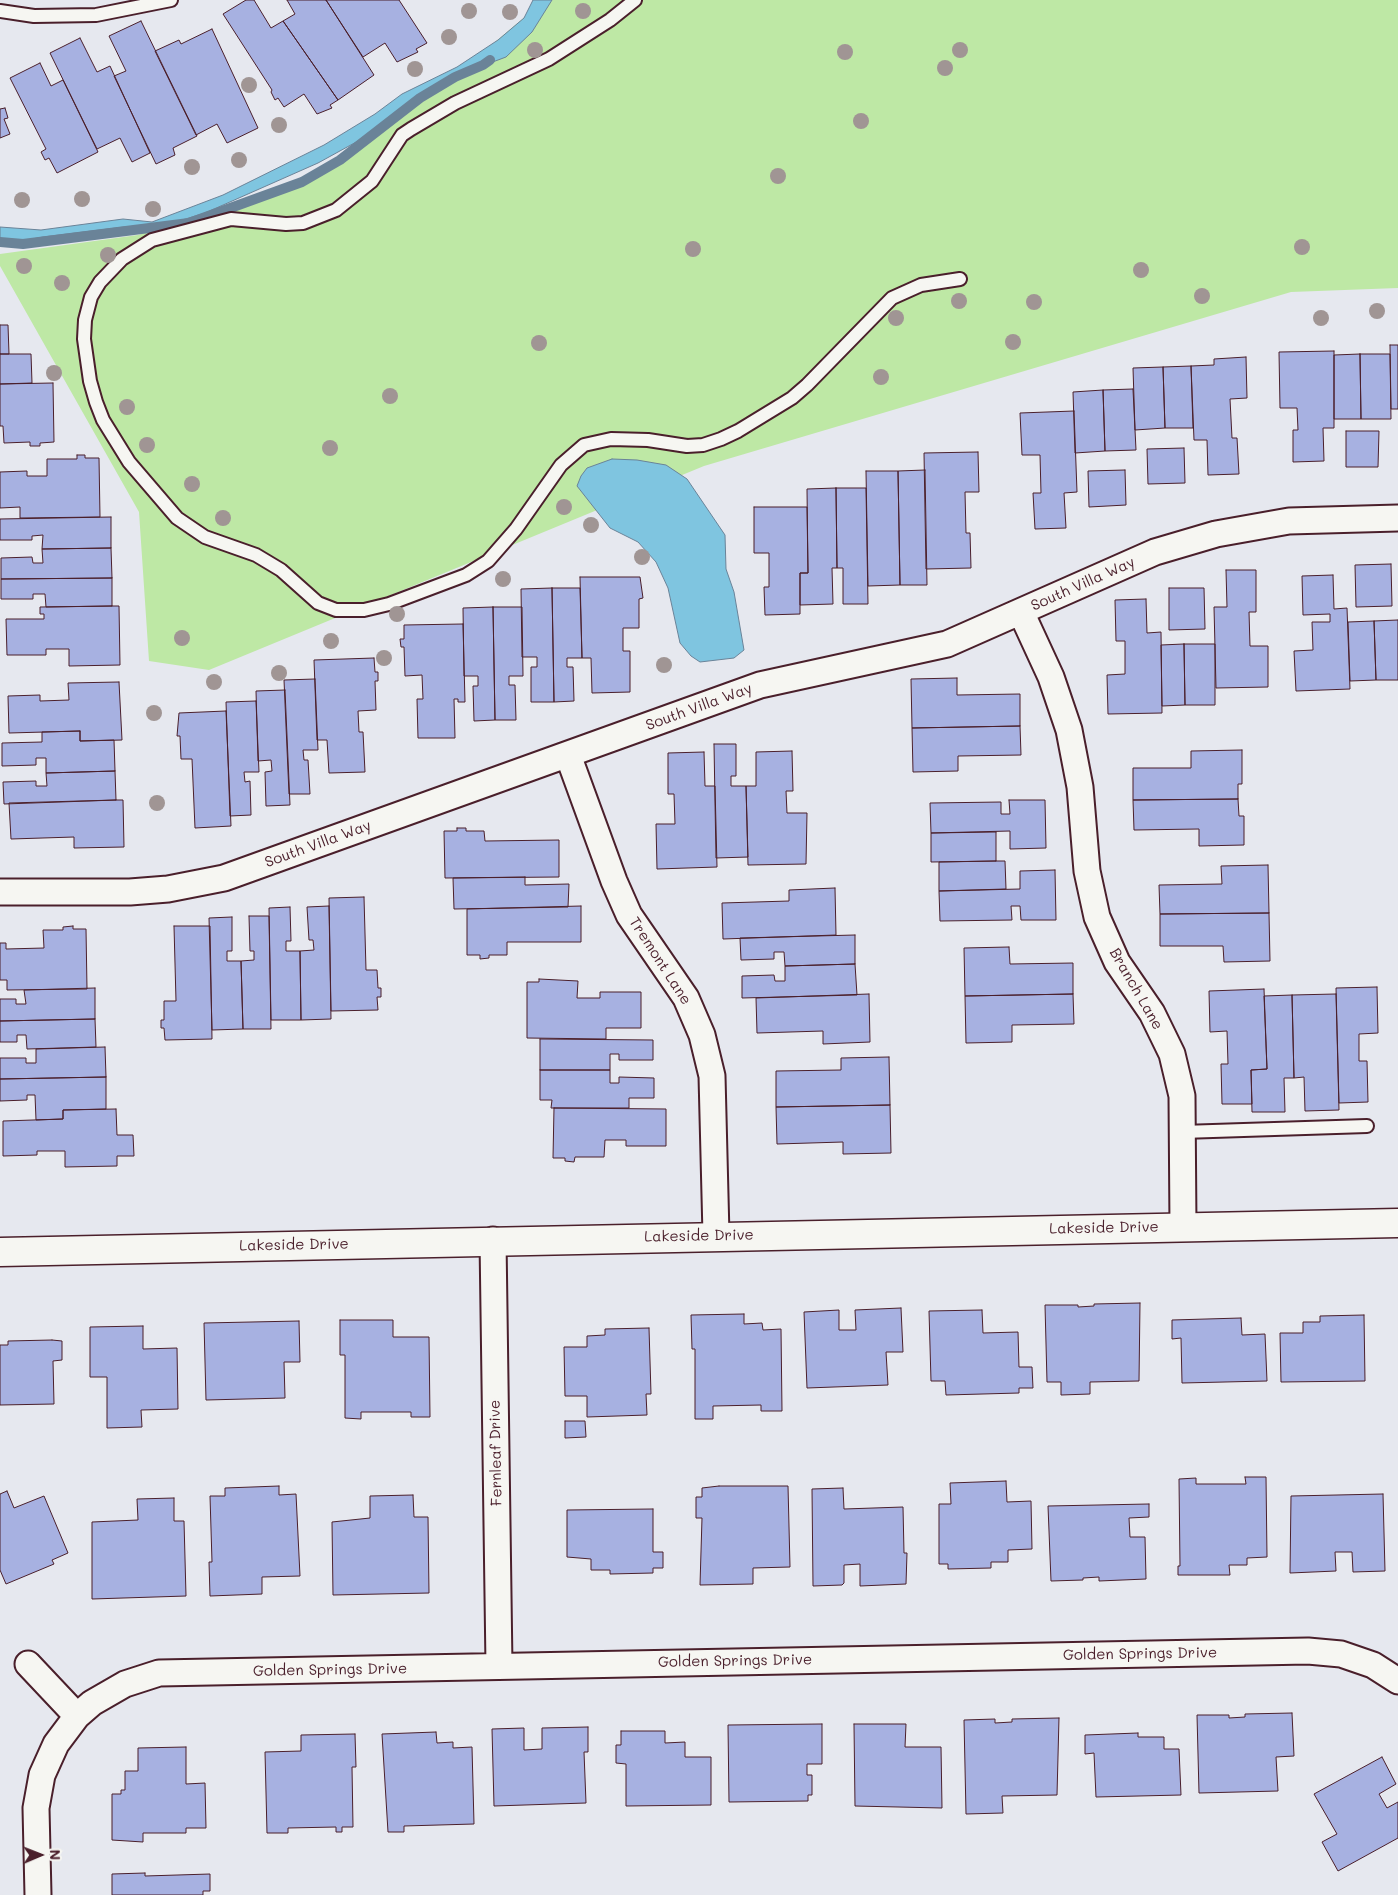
<!DOCTYPE html>
<style>
body{margin:0}
#map{position:relative;width:1398px;height:1895px;overflow:hidden;background:#e6e8ef;font-family:Mali,sans-serif}
canvas{display:block}
.north{position:absolute;left:15px;top:1830px;width:50px;height:50px;-webkit-text-stroke:4px #f6f6f2;paint-order:stroke;rotate:89deg;font-size:14px;font-weight:700;line-height:20px;text-align:center;color:#4a1f2b}
.north::after{content:'';display:block;margin:auto;width:18px;height:22px;background:#4a1f2b;clip-path:polygon(50% 0,100% 100%,50% 72%,0 100%)}
</style>
<div id="map">
<canvas width="1398" height="1895"></canvas>
<div class="north">N</div>
</div>
<script>
const g = document.querySelector('canvas').getContext('2d');
g.lineJoin = 'round';
function fill(path, color) { g.fillStyle = color; g.fill(path, 'evenodd'); }
const shape = rows => new Path2D(rows.map(r => 'M' + r).join(''));
function strokePath(path, color, width, dash) { g.strokeStyle = color; g.lineWidth = width; g.lineCap = dash ? 'butt' : 'round'; g.setLineDash(dash || []); g.stroke(path); }
function write(font, color, halo, rows, align = 'center') {
  g.font = font + ' Mali,sans-serif'; g.lineWidth = 5; g.setLineDash([]); g.textBaseline = 'middle'; g.strokeStyle = halo; g.fillStyle = color; for (const [text, x, y, turn = 0] of rows) {
    g.save(); g.translate(x, y); g.rotate((+turn || 0) * Math.PI / 180); g.textAlign = isNaN(turn) ? turn : align; if (halo) g.strokeText(text, 0, 0); g.fillText(text, 0, 0); g.restore();
  }
}
fill(shape([
 [545,0,1398,0,1398,288,1291,292,704,466,209,670,149,661,139,512,0,266,0,254,138,235,308,180,444,85]
]), '#bee8a5');
const water = shape([
 [533,0,552,0,532,32,506,57,450,78,369,135,318,163,205,213,153,229,124,227,43,237,0,245,0,227,41,230,123,219,152,222,223,195,324,145,375,114,402,94,457,67,498,40,524,18,533,0],
 [612,459,637,460,666,465,687,479,725,535,726,569,734,592,744,650,734,658,700,662,691,656,680,643,668,588,656,562,638,542,610,528,577,486,581,476,587,468,612,459]
]);
fill(water, '#7fc5e0');
strokePath(water, '#6a8398', 1);
strokePath(shape([
 [0,242,23,244,189,223,302,182,340,160,420,98,455,77,483,65,490,60]
]), '#6a8398', 10);
const building = shape([
 [246,0,254,0,271,28,283,21,338,100,330,105,332,108,317,114,304,94,284,107,278,98,275,100,271,92,272,90,223,14,246,0],
 [287,0,326,0,374,75,338,100,283,21,295,14,287,0],
 [326,0,399,0,427,43,416,49,418,52,397,62,385,43,363,57,326,0],
 [141,21,197,136,173,148,175,155,156,164,114,76,126,71,109,36,141,21],
 [212,29,258,128,227,143,217,124,196,135,155,51,179,40,181,44,212,29],
 [80,38,97,72,110,66,150,153,132,162,120,138,97,149,50,53,80,38],
 [40,63,51,86,63,80,98,152,57,173,49,158,45,160,41,152,46,149,10,78,40,63],
 [5,108,8,118,4,119,10,134,0,138,0,109,5,108],
 [0,325,8,325,9,354,0,354,0,325],
 [1390,345,1398,345,1398,409,1391,409,1390,345],
 [1334,351,1334,428,1323,428,1324,461,1293,462,1293,430,1298,430,1297,408,1280,408,1279,352,1334,351],
 [0,354,31,354,32,383,0,384,0,354],
 [1360,354,1390,354,1391,419,1361,419,1360,354],
 [1360,354,1361,419,1334,419,1334,355,1360,354],
 [1246,357,1247,398,1230,399,1232,438,1237,438,1239,474,1208,475,1207,440,1194,440,1191,366,1214,365,1214,359,1246,357],
 [1191,366,1193,428,1165,428,1163,367,1191,366],
 [1163,367,1165,428,1135,430,1133,368,1163,367],
 [53,383,54,442,40,443,40,446,30,446,30,442,4,443,3,426,0,426,0,384,53,383],
 [1133,389,1136,450,1105,451,1103,390,1133,389],
 [1103,390,1105,451,1075,453,1073,392,1103,390],
 [1074,411,1077,492,1064,493,1066,528,1035,529,1033,493,1041,493,1040,455,1022,455,1020,413,1074,411],
 [1346,431,1379,431,1378,467,1346,467,1346,431],
 [1184,448,1185,483,1148,484,1147,449,1184,448],
 [978,452,979,492,965,492,966,533,970,533,971,568,926,569,924,453,978,452],
 [77,455,85,455,85,458,99,458,100,517,20,518,20,507,0,508,0,472,27,471,27,476,47,476,47,459,77,459,77,455],
 [925,470,927,585,900,585,898,471,925,470],
 [1125,470,1126,505,1089,507,1088,471,1125,470],
 [866,471,898,471,900,585,868,586,866,471],
 [836,488,866,488,868,604,843,604,843,568,837,568,836,488],
 [836,488,837,568,832,568,833,604,800,605,800,573,808,573,807,489,836,488],
 [754,507,807,507,808,573,800,573,800,614,765,615,764,587,769,587,769,553,754,553,754,507],
 [111,517,111,548,42,549,43,535,32,536,32,540,0,540,0,519,111,517],
 [111,548,112,578,1,579,1,558,32,557,33,563,43,563,42,549,111,548],
 [1391,564,1392,606,1356,607,1355,565,1391,564],
 [1226,570,1256,570,1256,612,1249,612,1250,646,1268,646,1268,687,1216,688,1214,607,1227,607,1226,570],
 [1333,575,1334,609,1347,608,1350,689,1296,691,1294,651,1313,650,1312,622,1330,622,1330,614,1303,615,1302,576,1333,575],
 [580,577,640,577,643,598,639,599,639,628,623,628,623,651,630,651,630,692,592,693,591,658,582,658,580,577],
 [112,578,112,606,46,607,45,594,33,594,33,599,1,599,1,579,112,578],
 [552,588,580,588,582,658,567,658,567,667,573,667,574,701,554,702,552,588],
 [552,588,554,702,531,702,531,667,537,667,537,657,522,657,521,589,552,588],
 [1169,588,1204,588,1205,629,1169,630,1169,588],
 [1146,599,1147,633,1161,632,1162,713,1108,714,1107,675,1125,674,1125,641,1116,641,1115,600,1146,599],
 [112,606,119,606,120,665,69,666,69,649,46,649,46,655,7,655,6,619,44,619,44,614,40,614,40,607,112,606],
 [493,607,522,607,523,676,509,676,509,685,515,685,516,720,495,720,493,607],
 [493,607,495,720,474,721,473,686,478,686,478,676,464,676,463,608,493,607],
 [1398,620,1398,680,1376,680,1374,621,1398,620],
 [1374,621,1376,680,1350,681,1348,622,1374,621],
 [463,624,465,702,458,702,458,699,454,699,455,738,418,738,417,699,423,699,422,675,405,676,404,647,401,647,400,639,404,639,404,625,463,624],
 [1184,644,1185,705,1162,706,1161,645,1184,644],
 [1184,644,1215,644,1215,705,1185,705,1184,644],
 [374,658,375,672,378,672,378,681,375,681,376,710,358,711,359,732,363,732,365,772,329,773,327,740,317,740,314,660,374,658],
 [957,678,957,695,1020,694,1020,726,912,728,911,679,957,678],
 [315,679,318,750,303,750,304,760,308,760,310,794,289,794,284,680,315,679],
 [119,682,122,740,80,741,80,731,9,733,8,696,40,695,40,701,69,700,68,683,119,682],
 [285,690,290,805,266,806,265,772,272,771,271,760,258,761,256,691,285,690],
 [256,701,259,772,244,772,245,782,250,781,251,815,230,816,226,702,256,701],
 [226,711,231,826,195,828,192,759,181,759,180,736,177,736,179,713,226,711],
 [1020,726,1021,755,958,756,958,771,913,772,912,728,1020,726],
 [80,731,80,741,114,740,115,771,46,773,46,758,36,758,36,765,2,766,2,743,42,742,42,732,80,731],
 [714,744,736,744,736,776,731,776,731,786,746,786,748,857,716,858,714,744],
 [1242,750,1242,784,1238,784,1238,799,1133,800,1133,768,1191,768,1191,751,1242,750],
 [792,751,793,791,786,791,787,813,807,813,806,864,748,865,746,786,756,786,756,752,792,751],
 [704,752,705,786,715,786,717,867,657,869,656,824,675,824,674,794,668,794,668,753,704,752],
 [115,771,116,800,4,804,3,782,36,781,36,786,47,786,46,773,115,771],
 [1238,799,1239,816,1244,816,1244,845,1199,846,1199,829,1134,830,1133,800,1238,799],
 [116,800,123,800,124,847,74,848,74,837,11,839,9,803,116,800],
 [1009,800,1045,800,1046,848,1010,849,1010,831,931,833,930,803,1001,802,1001,814,1010,814,1009,800],
 [457,828,466,828,466,831,484,831,485,841,559,840,559,877,445,878,444,831,457,831,457,828],
 [996,832,996,861,931,862,931,833,996,832],
 [996,861,1005,861,1006,889,939,891,939,862,996,861],
 [1268,865,1269,913,1160,914,1159,885,1222,884,1221,866,1268,865],
 [1055,870,1056,920,1021,920,1020,906,1011,906,1012,920,940,921,939,891,1020,889,1020,871,1055,870],
 [525,877,525,885,569,884,568,907,454,909,453,878,525,877],
 [835,888,836,935,723,939,722,903,789,901,789,890,835,888],
 [364,897,366,970,377,970,378,988,381,988,381,997,377,997,378,1010,331,1011,329,898,364,897],
 [329,906,331,1019,301,1020,300,951,314,950,313,940,309,940,307,907,329,906],
 [581,906,581,942,507,942,507,955,489,955,489,958,480,959,480,955,467,955,467,909,581,906],
 [290,907,291,941,286,941,286,951,300,951,301,1020,271,1020,269,908,290,907],
 [1269,913,1270,961,1224,962,1223,946,1160,946,1160,914,1269,913],
 [249,916,269,916,271,1029,243,1029,241,961,254,960,254,951,250,951,249,916],
 [232,917,232,951,227,951,227,961,241,961,243,1029,212,1030,209,918,232,917],
 [73,926,73,929,86,929,87,989,7,990,7,980,0,980,0,943,6,943,6,949,44,948,43,930,63,930,63,927,73,926],
 [174,926,210,926,212,1039,165,1040,164,1028,161,1028,161,1020,164,1020,164,1001,176,1001,174,926],
 [855,935,855,964,785,966,784,952,774,952,774,959,741,960,740,938,855,935],
 [1009,947,1010,964,1073,963,1073,994,965,996,964,948,1009,947],
 [855,964,857,995,742,998,742,976,774,975,775,981,785,981,785,966,855,964],
 [539,979,578,981,577,998,600,998,600,992,641,992,641,1028,606,1028,606,1039,527,1038,527,982,539,982,539,979],
 [1377,987,1378,1033,1359,1034,1359,1061,1367,1061,1368,1102,1339,1103,1336,988,1377,987],
 [95,988,95,1019,0,1021,0,999,16,999,16,1004,26,1004,24,990,95,988],
 [1264,989,1267,1069,1251,1070,1252,1104,1222,1104,1221,1064,1228,1064,1227,1031,1210,1032,1209,991,1264,989],
 [869,994,870,1042,823,1044,823,1031,757,1033,756,998,869,994],
 [1073,994,1074,1024,1012,1025,1012,1042,966,1043,965,996,1073,994],
 [1336,994,1339,1110,1305,1111,1304,1077,1294,1078,1292,995,1336,994],
 [1292,995,1294,1078,1284,1078,1285,1112,1252,1112,1251,1070,1267,1069,1264,996,1292,995],
 [95,1019,96,1047,27,1049,26,1035,17,1035,17,1042,0,1042,0,1021,95,1019],
 [540,1039,653,1040,653,1060,619,1060,619,1054,610,1054,610,1070,540,1070,540,1039],
 [105,1047,106,1077,0,1079,0,1058,26,1058,26,1063,36,1063,36,1049,105,1047],
 [889,1057,890,1105,776,1107,776,1071,841,1070,841,1058,889,1057],
 [540,1070,610,1070,610,1083,619,1083,619,1077,654,1078,654,1098,629,1098,629,1108,551,1108,552,1100,540,1100,540,1070],
 [106,1077,106,1109,63,1110,63,1119,36,1120,35,1095,27,1095,27,1100,0,1101,0,1079,106,1077],
 [890,1105,891,1153,843,1154,843,1142,777,1144,776,1107,890,1105],
 [554,1108,666,1109,666,1146,626,1146,626,1140,605,1140,604,1157,575,1157,574,1162,565,1161,565,1158,553,1158,554,1108],
 [116,1109,117,1135,133,1135,134,1156,117,1156,117,1166,65,1167,65,1151,37,1151,37,1155,3,1156,3,1121,63,1119,63,1110,116,1109],
 [1140,1303,1139,1381,1090,1382,1090,1394,1061,1395,1061,1382,1047,1382,1045,1305,1078,1305,1078,1307,1094,1306,1094,1304,1140,1303],
 [901,1308,903,1352,886,1352,888,1385,807,1388,804,1312,839,1310,839,1330,856,1330,855,1310,901,1308],
 [982,1310,983,1333,1018,1332,1019,1367,1032,1367,1033,1388,1019,1388,1019,1393,946,1395,945,1381,931,1381,929,1311,982,1310],
 [744,1314,744,1324,762,1323,763,1330,781,1329,782,1411,761,1411,761,1405,713,1406,713,1419,695,1419,695,1349,692,1349,691,1315,744,1314],
 [1364,1315,1365,1381,1281,1382,1280,1333,1303,1333,1303,1322,1320,1322,1320,1316,1364,1315],
 [1241,1318,1242,1335,1265,1334,1267,1381,1182,1383,1181,1338,1172,1339,1172,1320,1241,1318],
 [340,1320,393,1320,393,1337,429,1337,430,1417,411,1417,411,1412,361,1412,361,1419,345,1418,345,1355,340,1355,340,1320],
 [299,1321,300,1362,284,1362,285,1398,206,1400,204,1323,299,1321],
 [143,1326,143,1349,177,1348,178,1409,141,1410,142,1427,107,1428,107,1377,90,1377,90,1327,143,1326],
 [649,1328,651,1394,646,1394,647,1415,587,1417,587,1396,565,1396,564,1347,587,1347,587,1336,605,1335,605,1329,649,1328],
 [52,1340,62,1341,62,1360,53,1361,54,1404,0,1405,0,1345,8,1345,8,1341,52,1340],
 [565,1421,585,1421,586,1437,565,1438,565,1421],
 [1245,1477,1266,1477,1267,1557,1247,1558,1247,1565,1229,1565,1230,1575,1178,1575,1178,1566,1180,1566,1179,1479,1196,1478,1196,1484,1246,1484,1245,1477],
 [1006,1481,1007,1502,1031,1501,1032,1549,1008,1550,1008,1562,991,1562,991,1568,948,1569,948,1564,939,1564,939,1504,951,1504,950,1483,1006,1481],
 [279,1486,279,1495,296,1494,300,1576,262,1577,262,1594,210,1596,209,1562,212,1562,210,1496,225,1496,225,1488,279,1486],
 [719,1486,788,1486,790,1567,753,1568,753,1584,700,1585,702,1518,696,1518,696,1497,702,1497,702,1488,719,1486],
 [843,1488,844,1509,903,1507,904,1553,907,1553,906,1584,860,1586,860,1564,844,1565,844,1583,842,1585,813,1586,812,1489,843,1488],
 [7,1491,14,1508,44,1496,68,1553,52,1560,54,1564,6,1584,0,1570,0,1494,7,1491],
 [1383,1494,1385,1571,1353,1572,1352,1552,1335,1552,1336,1571,1290,1573,1291,1496,1383,1494],
 [413,1495,414,1517,428,1517,429,1593,333,1595,332,1522,370,1518,370,1496,413,1495],
 [174,1498,174,1521,184,1521,186,1596,92,1599,92,1522,138,1520,137,1499,174,1498],
 [1149,1504,1149,1517,1129,1518,1130,1537,1145,1537,1146,1579,1099,1581,1099,1577,1083,1578,1083,1580,1051,1581,1048,1506,1149,1504],
 [653,1509,653,1552,663,1552,663,1568,653,1568,653,1573,610,1574,610,1570,591,1570,591,1559,567,1557,567,1510,653,1509],
 [1292,1713,1294,1756,1276,1757,1278,1791,1199,1793,1197,1715,1229,1715,1229,1718,1245,1717,1245,1714,1292,1713],
 [1059,1718,1057,1795,1002,1796,1003,1813,966,1814,964,1720,995,1719,995,1723,1012,1722,1012,1719,1059,1718],
 [822,1724,822,1764,807,1764,807,1775,812,1775,812,1795,808,1795,808,1801,729,1802,728,1725,822,1724],
 [854,1724,906,1724,905,1747,941,1747,942,1808,855,1806,854,1724],
 [588,1727,588,1752,584,1752,586,1803,494,1806,492,1729,524,1728,524,1750,542,1749,542,1728,588,1727],
 [621,1731,665,1731,665,1743,685,1742,685,1757,711,1757,711,1805,626,1806,626,1764,616,1763,616,1745,621,1745,621,1731],
 [436,1732,437,1743,453,1742,453,1748,472,1747,474,1824,404,1826,404,1832,388,1832,382,1734,436,1732],
 [1138,1733,1138,1737,1164,1737,1164,1749,1179,1749,1181,1795,1096,1797,1094,1753,1085,1754,1085,1735,1138,1733],
 [355,1734,356,1767,352,1767,353,1827,342,1827,342,1832,336,1832,336,1827,288,1828,288,1833,267,1833,265,1752,301,1751,301,1735,355,1734],
 [186,1747,186,1784,205,1783,206,1828,186,1828,186,1833,143,1833,143,1842,112,1840,112,1794,121,1794,121,1790,125,1790,125,1771,138,1771,138,1748,186,1747],
 [1382,1757,1396,1784,1379,1794,1387,1808,1398,1802,1398,1838,1338,1871,1322,1842,1337,1834,1314,1794,1382,1757],
 [145,1873,145,1876,210,1874,210,1891,203,1891,203,1895,112,1895,112,1874,145,1873]
]);
fill(building, '#a7b1e1');
strokePath(building, '#4a1f2b', 1);
const lane = shape([
 [635,0,610,20,549,59,455,103,411,129,402,135,372,181,336,210,303,223,286,224,231,219,152,240,122,259,100,282,91,297,85,320,84,339,90,381,96,402,103,420,129,462,177,518,205,537,256,555,281,570,318,603,336,610,364,610,389,604,466,575,488,561,516,529,561,465,584,445,611,439,648,440,687,446,703,445,721,439,738,431,792,398,807,385,892,298,921,285,960,279],
 [0,11,34,16,96,15,171,0],
 [1182,1132,1367,1126]
]);
const street = shape([
 [1021,612,1051,677,1069,730,1080,787,1087,871,1097,917,1117,962,1152,1013,1172,1054,1182,1096,1183,1227],
 [568,755,614,881,629,915,686,998,702,1035,712,1076,716,1235],
 [0,892,130,892,168,889,224,878,760,685,947,644,1155,552,1216,534,1289,521,1398,518],
 [493,1240,499,1666],
 [28,1664,77,1716],
 [38,1895,36,1808,42,1775,56,1744,77,1716,92,1703,125,1684,159,1673,1308,1651,1341,1654,1373,1665,1398,1681]
]);
const secondary = shape([
 [0,1252,1398,1223]
]);
strokePath(lane, '#4a1f2b', 16);
strokePath(street, '#4a1f2b', 29);
strokePath(secondary, '#4a1f2b', 31);
strokePath(lane, '#f6f6f2', 12);
strokePath(street, '#f6f6f2', 25);
strokePath(secondary, '#f6f6f2', 28);
g.fillStyle = '#a09594';
for (const [x, y] of [
 [469,11],
 [583,11],
 [510,12],
 [449,37],
 [535,50],
 [960,50],
 [845,52],
 [945,68],
 [415,69],
 [249,85],
 [861,121],
 [279,125],
 [239,160],
 [192,167],
 [778,176],
 [82,199],
 [22,200],
 [153,209],
 [1302,247],
 [693,249],
 [108,255],
 [24,266],
 [1141,270],
 [62,283],
 [1202,296],
 [959,301],
 [1034,302],
 [1377,311],
 [896,318],
 [1321,318],
 [1013,342],
 [539,343],
 [54,373],
 [881,377],
 [390,396],
 [127,407],
 [147,445],
 [330,448],
 [192,484],
 [564,507],
 [223,518],
 [591,525],
 [642,557],
 [503,579],
 [397,614],
 [182,638],
 [331,641],
 [384,658],
 [664,665],
 [279,673],
 [214,682],
 [154,713],
 [157,803]
]) { g.beginPath(); g.arc(x, y, 8, 0, 2 * Math.PI); g.fill(); }
write('15px', '#4a1f2b', '#f6f6f2', [
 ["South Villa Way",1083,584,-24],
 ["South Villa Way",699,707,-20],
 ["South Villa Way",318,844,-20],
 ["Tremont Lane",660,961,57],
 ["Branch Lane",1136,989,60],
 ["Lakeside Drive",1104,1228,-1],
 ["Lakeside Drive",699,1236,-1],
 ["Lakeside Drive",294,1245,-1],
 ["Fernleaf Drive",496,1453,-91],
 ["Golden Springs Drive",1140,1654,-1],
 ["Golden Springs Drive",735,1661,-1],
 ["Golden Springs Drive",330,1670,-1]
]);
</script>
